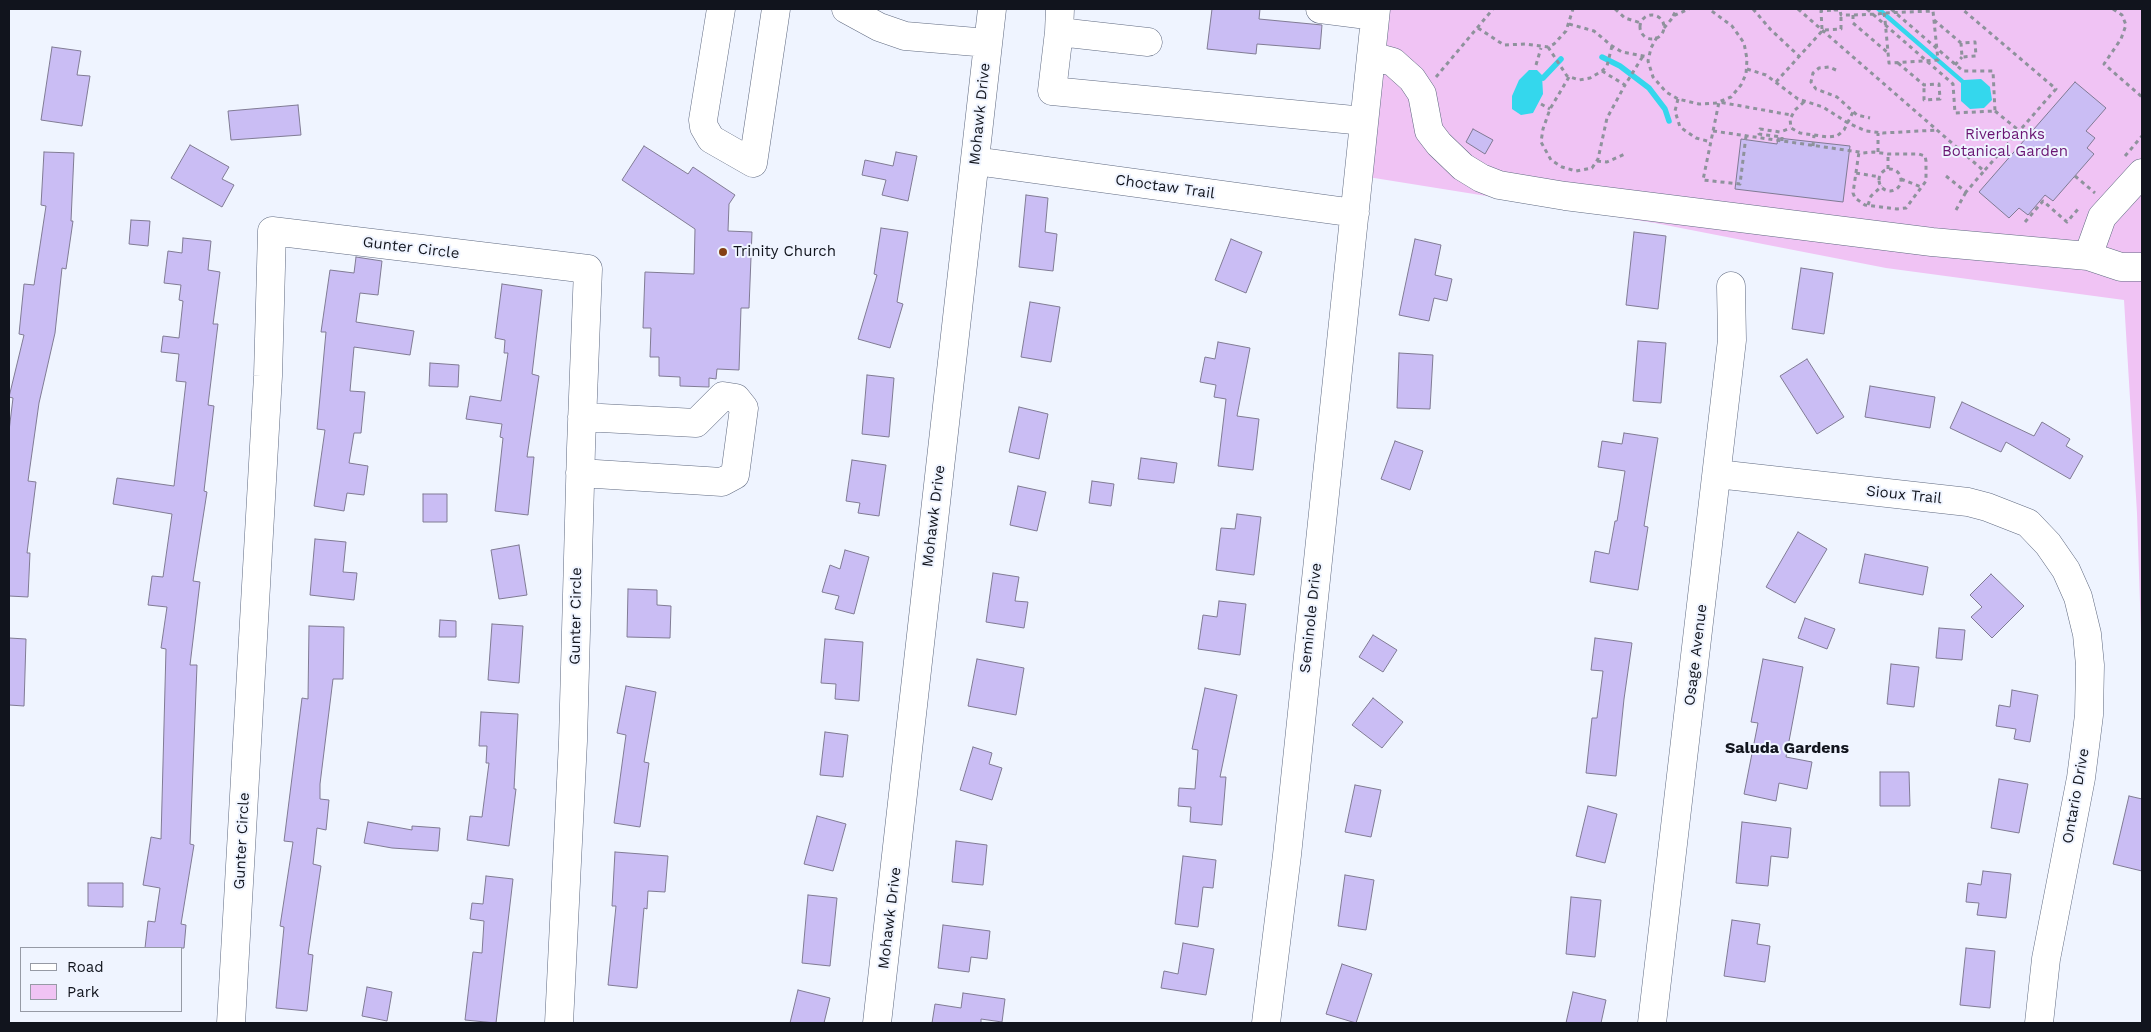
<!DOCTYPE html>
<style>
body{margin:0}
#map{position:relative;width:2151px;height:1032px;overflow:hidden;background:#eff4ff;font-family:"Work Sans",sans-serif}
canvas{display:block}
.frame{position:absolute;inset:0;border:10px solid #11141d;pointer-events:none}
.legend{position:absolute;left:20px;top:947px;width:162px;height:65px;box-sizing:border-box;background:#eff4ff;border:1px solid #969aa5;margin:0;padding:6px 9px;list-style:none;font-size:15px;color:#11141d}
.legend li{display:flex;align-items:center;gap:10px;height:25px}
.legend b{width:25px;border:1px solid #969aa5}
</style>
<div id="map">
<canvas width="2151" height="1032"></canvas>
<div class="frame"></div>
<ul class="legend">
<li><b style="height:6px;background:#fff"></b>Road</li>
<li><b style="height:14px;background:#f0c3f4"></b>Park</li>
</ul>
</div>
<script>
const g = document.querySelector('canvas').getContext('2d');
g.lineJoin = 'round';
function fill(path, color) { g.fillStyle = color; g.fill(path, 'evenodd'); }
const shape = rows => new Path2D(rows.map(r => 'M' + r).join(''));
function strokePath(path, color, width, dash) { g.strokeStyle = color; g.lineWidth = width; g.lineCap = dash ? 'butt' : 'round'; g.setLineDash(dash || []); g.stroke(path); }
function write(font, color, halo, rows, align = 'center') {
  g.font = font + ' "Work Sans",sans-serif'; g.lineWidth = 4; g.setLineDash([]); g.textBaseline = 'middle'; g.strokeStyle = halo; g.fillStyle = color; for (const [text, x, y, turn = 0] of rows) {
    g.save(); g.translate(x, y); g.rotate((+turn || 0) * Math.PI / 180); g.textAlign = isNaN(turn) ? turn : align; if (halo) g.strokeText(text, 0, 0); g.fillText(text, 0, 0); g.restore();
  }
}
fill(shape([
 [1362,9,2142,9,2142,663,2137,513,2124,300,1886,268,1655,223,1368,177]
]), '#f0c3f4');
fill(shape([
 [1875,9,1882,9,1964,80,1981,79,1990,87,1992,100,1984,108,1970,109,1961,101,1961,83],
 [1529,70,1537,70,1542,75,1543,94,1533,113,1521,115,1512,109,1512,96,1519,80]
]), '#34d7ed');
strokePath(shape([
 [1602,57,1620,66,1649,88,1665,109,1669,121],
 [1543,78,1561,59]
]), '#34d7ed', 5.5);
const building = shape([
 [1212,9,1260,9,1259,19,1322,25,1320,49,1257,44,1256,54,1207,49,1212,9],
 [52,47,81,51,77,75,90,76,82,126,41,120,52,47],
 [2075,82,2106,108,2086,131,2095,138,2087,148,2094,154,2053,201,2045,195,2028,215,2019,208,2009,218,1979,192,2075,82],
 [298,105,301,135,231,140,228,111,298,105],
 [1473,129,1493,140,1485,154,1466,142,1473,129],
 [1778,138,1850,146,1843,202,1735,189,1741,139,1777,144,1778,138],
 [190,145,229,167,222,179,234,185,222,207,171,178,190,145],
 [644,146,688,174,693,167,735,195,729,204,728,231,752,232,749,308,741,308,739,370,717,369,716,379,709,378,709,387,680,386,680,377,659,376,659,357,650,357,651,328,643,328,645,272,694,274,695,229,622,180,644,146],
 [44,152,74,153,71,221,73,221,66,269,62,268,55,333,39,403,28,481,36,482,27,553,30,553,28,597,9,596,9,431,13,398,9,397,24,335,19,334,24,284,34,285,46,206,41,205,44,152],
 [896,152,917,156,908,201,882,195,886,180,862,175,865,160,893,166,896,152],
 [1026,195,1048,198,1045,232,1057,234,1053,271,1019,267,1026,195],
 [131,220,150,221,148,246,129,244,131,220],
 [881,228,908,232,897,302,903,304,890,348,858,339,877,275,874,274,881,228],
 [1634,232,1666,236,1658,309,1626,305,1634,232],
 [183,238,211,241,208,270,220,272,213,324,218,324,208,405,214,406,204,491,207,492,193,581,200,582,190,665,197,665,190,844,194,845,181,924,186,925,184,948,145,948,148,921,155,922,160,888,143,885,151,837,161,839,166,649,161,648,167,607,148,605,152,576,163,577,172,514,113,504,117,478,174,486,186,382,176,381,179,354,161,352,163,336,179,338,183,301,179,300,181,285,164,283,168,251,182,253,183,238],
 [1231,239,1262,252,1246,293,1215,280,1231,239],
 [1415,239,1441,245,1435,275,1452,279,1447,301,1434,298,1429,321,1399,315,1415,239],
 [356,257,382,261,378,295,360,293,356,322,414,331,410,355,354,347,350,391,365,392,361,433,354,433,349,463,368,466,364,495,347,493,344,511,314,506,325,430,317,429,326,332,321,332,330,270,354,273,356,257],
 [1801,268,1833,273,1824,334,1792,329,1801,268],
 [502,284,542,290,532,374,539,376,527,457,534,457,528,515,495,511,503,438,500,437,502,424,466,419,470,396,501,401,508,353,504,353,505,340,495,338,502,284],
 [1030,302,1060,307,1051,362,1021,357,1030,302],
 [1638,341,1666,343,1661,403,1633,401,1638,341],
 [1218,342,1250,348,1237,416,1259,419,1253,470,1218,466,1226,399,1214,397,1216,385,1200,382,1205,357,1215,359,1218,342],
 [1399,353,1433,355,1430,409,1397,408,1399,353],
 [1807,359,1844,417,1817,434,1780,376,1807,359],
 [430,363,459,365,458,387,429,386,430,363],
 [867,375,894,378,889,437,862,434,867,375],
 [1870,386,1935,397,1930,428,1865,417,1870,386],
 [1962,402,2034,436,2042,422,2070,439,2066,446,2083,456,2070,479,2006,442,2001,452,1950,428,1962,402],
 [1019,407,1048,414,1039,459,1009,452,1019,407],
 [1624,433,1658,438,1644,526,1648,527,1638,590,1590,582,1595,551,1609,554,1615,521,1617,521,1625,471,1598,467,1602,441,1622,444,1624,433],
 [1395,441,1423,451,1410,490,1381,479,1395,441],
 [1141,458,1177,463,1174,483,1138,479,1141,458],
 [852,460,886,465,879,516,858,513,860,503,846,501,852,460],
 [1092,481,1114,484,1111,506,1089,503,1092,481],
 [1018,486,1046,492,1037,531,1010,525,1018,486],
 [423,494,447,494,447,522,423,522,423,494],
 [1237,514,1261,517,1254,575,1216,570,1221,528,1235,529,1237,514],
 [1798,532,1827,549,1795,603,1766,587,1798,532],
 [315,539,346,542,343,572,357,573,354,600,310,595,315,539],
 [519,545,527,595,499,599,491,550,519,545],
 [845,550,869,557,854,614,835,609,839,596,822,592,830,565,840,569,845,550],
 [1865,554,1928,567,1923,595,1859,583,1865,554],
 [993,573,1019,577,1015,601,1028,602,1024,628,986,622,993,573],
 [1991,574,2024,606,1992,638,1971,617,1982,607,1970,595,1991,574],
 [628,589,657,590,657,605,671,606,670,638,627,637,628,589],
 [1219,601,1246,604,1240,655,1198,649,1203,615,1217,617,1219,601],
 [1805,618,1835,629,1827,649,1798,638,1805,618],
 [440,620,456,621,456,637,439,637,440,620],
 [492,624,523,626,519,683,488,680,492,624],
 [309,626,344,627,343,679,333,679,320,784,320,799,329,800,326,830,317,828,313,864,321,866,308,954,313,955,307,1011,276,1008,284,927,280,926,293,842,284,841,302,698,308,699,309,626],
 [1939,628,1965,630,1962,660,1936,658,1939,628],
 [1373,635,1397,650,1383,672,1359,657,1373,635],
 [9,638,26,639,24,706,9,705,9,638],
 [1595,638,1632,643,1624,699,1616,776,1586,773,1592,718,1597,718,1603,671,1591,670,1595,638],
 [825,639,863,642,859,701,835,699,836,684,821,683,825,639],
 [977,659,1024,668,1016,715,968,706,977,659],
 [1763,659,1803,667,1786,757,1812,762,1807,789,1779,783,1776,801,1744,794,1758,723,1751,722,1763,659],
 [1891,664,1919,667,1914,707,1887,704,1891,664],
 [626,686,656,692,644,762,649,763,640,827,614,823,626,735,617,733,626,686],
 [1205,688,1237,695,1220,777,1226,777,1222,825,1190,822,1191,807,1178,806,1179,788,1195,789,1198,750,1192,749,1205,688],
 [2012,690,2038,695,2030,742,2014,739,2016,729,1996,726,1999,705,2010,707,2012,690],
 [1373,698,1403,722,1382,748,1352,725,1373,698],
 [481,712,518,714,514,789,516,789,509,846,467,840,470,816,482,817,489,763,486,763,487,746,479,746,481,712],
 [825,732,848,735,843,777,820,775,825,732],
 [973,747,992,753,989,764,1002,768,992,800,960,790,973,747],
 [1880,772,1909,772,1910,806,1880,806,1880,772],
 [1999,779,2028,784,2019,833,1991,828,1999,779],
 [1355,785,1381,790,1371,837,1345,832,1355,785],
 [2129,796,2142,799,2142,871,2113,864,2129,796],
 [1588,806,1617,814,1605,863,1576,856,1588,806],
 [817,816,846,824,833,871,804,864,817,816],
 [368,822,412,830,412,826,440,828,438,851,392,848,364,843,368,822],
 [1742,822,1791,828,1788,858,1771,856,1768,886,1736,883,1742,822],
 [956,841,987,845,983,885,952,882,956,841],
 [615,852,668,856,665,892,648,891,647,909,644,908,637,988,608,985,616,906,612,906,615,852],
 [1183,856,1216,860,1213,888,1203,887,1198,927,1175,924,1183,856],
 [1983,871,2011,874,2006,918,1977,915,1979,903,1966,902,1968,883,1981,885,1983,871],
 [1345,875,1374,880,1366,930,1338,926,1345,875],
 [486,876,513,879,496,1023,465,1020,473,952,482,953,484,921,470,919,472,903,483,904,486,876],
 [88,883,123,883,123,907,88,906,88,883],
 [808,895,837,898,830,966,802,963,808,895],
 [1571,897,1601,900,1595,957,1566,954,1571,897],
 [1732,920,1760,924,1757,944,1770,946,1765,982,1724,976,1732,920],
 [943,925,990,931,987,959,971,957,969,972,938,968,943,925],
 [1183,943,1214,949,1206,995,1161,988,1164,971,1178,974,1183,943],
 [1966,948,1995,951,1990,1008,1960,1005,1966,948],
 [1342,964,1372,974,1356,1023,1326,1014,1342,964],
 [367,987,392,992,387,1021,362,1016,367,987],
 [798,990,830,998,824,1023,790,1023,798,990],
 [1573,992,1606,1000,1601,1023,1566,1023,1573,992],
 [963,993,1005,999,1002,1022,981,1019,981,1023,932,1023,935,1004,961,1008,963,993]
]);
fill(building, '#cabdf4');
strokePath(building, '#807b94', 1);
const minor = shape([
 [721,9,703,120,704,127,711,139,753,163,776,9],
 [846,9,879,27,905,36,988,43],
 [1320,9,1375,16],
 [1059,32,1060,9],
 [1148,42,1059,32,1052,91,1364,121],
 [1371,56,1393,62,1412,79,1422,94,1429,131,1439,144,1463,167,1481,178,1499,185,1565,196,1932,242,2088,256,2102,217,2142,173],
 [975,161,1355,213],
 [2088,256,2121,267,2142,267],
 [580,473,722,482,735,475,744,408,736,398,723,396,696,423,582,417],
 [1717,474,1968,502,1987,507,2028,523,2048,544,2066,570,2078,597,2087,634,2090,665,2089,715,2081,778,2046,959,2039,1023],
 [231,1023,268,376,272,231,588,269,581,448,573,741,559,1023],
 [877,1023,992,9],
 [1266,1023,1287,855,1376,9],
 [1652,1023,1732,340,1731,286]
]);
strokePath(minor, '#606a81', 29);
strokePath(shape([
 [1615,9,1625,18,1641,23],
 [1753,9,1771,30,1799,56],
 [1798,9,1984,171,2056,89,1962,9],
 [1835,9,1835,10,1840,10,1841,15,1853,15,1878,14,1884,13,1933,11,1938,60,1889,63,1885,20,1884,13,1884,9],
 [1867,9,1953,84,1955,113,1995,111,1993,71,1963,71,1891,9],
 [2113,9,2122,15,2126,25,2121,39,2104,64,2142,97],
 [1853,15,1853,23,1887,52],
 '1640 27a12 12 0 1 1 24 0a12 12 0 1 1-24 0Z',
 [1673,16,1677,9],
 [1934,20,1961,43,1975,42,1976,56,1962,57,1961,43],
 [1569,24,1594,31,1612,46,1622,52,1648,57],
 [1478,28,1504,45,1525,44,1548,47,1554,44,1566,31,1573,9],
 [1664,28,1675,15,1689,9],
 [1822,29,1821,11,1835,10],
 [1657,37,1651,48,1648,61,1653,77,1666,92,1678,99,1699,104,1716,103,1731,97,1741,85,1746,74,1747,59,1744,43,1732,26,1709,9],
 [1548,47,1567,76,1579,80,1590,78,1602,71,1607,66,1612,46],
 [1898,63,1924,85,1939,84,1940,99,1924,100,1924,85],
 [1536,65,1541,48],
 [1955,65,1962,57],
 [1747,69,1766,75,1798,99,1823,107,1848,123,1866,131,1883,133,1938,130],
 [1836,70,1829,67,1819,68,1813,73,1811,82,1816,89,1837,97,1857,115,1870,118],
 [1602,71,1625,85,1643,56],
 [1436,77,1493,9],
 [1569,77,1550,109,1543,129,1541,142,1551,160,1562,167,1576,171,1592,168,1598,159,1607,118,1625,85],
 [1776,82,1823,30,1841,29,1841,15],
 [1678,99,1675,111,1680,127,1696,138,1711,142],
 [1804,102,1795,110,1790,119,1791,128,1800,133,1828,137,1837,136,1844,130,1853,112],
 [1541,104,1550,109],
 [1995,111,2027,137],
 [1713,131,1859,152,1863,153,1874,152,1888,154,1919,154,1925,156,1926,161,1926,181,1906,208,1897,209,1865,205,1855,198,1853,193,1859,152],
 [1746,136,1740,184,1703,180,1719,102,1791,115],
 [1782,141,1782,137,1759,134,1760,129,1780,132,1791,128],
 [1813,146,1814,135],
 [1878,152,1878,133],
 [2125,156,2142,136],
 [1597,161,1607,162,1625,154],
 [1888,169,1888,154],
 '1879 180a11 11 0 1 1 22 0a11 11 0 1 1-22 0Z',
 [1856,173,1880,177],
 [1946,176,1966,192,1984,171],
 [2075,176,2095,193],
 [1901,179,1921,187],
 [1868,205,1871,196,1882,186],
 [1956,210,1966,192],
 [2025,222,2043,201,2067,222,2079,208]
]), '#8e929c', 3, [4, 4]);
strokePath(minor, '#fff', 28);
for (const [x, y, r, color] of [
 [723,252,5,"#844014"]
]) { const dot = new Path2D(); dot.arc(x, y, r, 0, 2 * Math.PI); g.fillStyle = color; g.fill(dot); strokePath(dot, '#eff4ff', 2); }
write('15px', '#11141d', '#eff4ff', [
 ["Mohawk Drive",980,114,-84],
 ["Choctaw Trail",1165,187,8],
 ["Gunter Circle",411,248,7],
 ["Sioux Trail",1904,495,6],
 ["Mohawk Drive",934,516,-83],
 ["Gunter Circle",576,616,-89],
 ["Seminole Drive",1311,618,-84],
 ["Osage Avenue",1696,655,-83],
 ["Ontario Drive",2076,796,-80],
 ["Gunter Circle",242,841,-87],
 ["Mohawk Drive",890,918,-83]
]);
write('15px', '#691472', '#eff4ff', [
 ["Riverbanks",2005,135],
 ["Botanical Garden",2005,152]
]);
write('15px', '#11141d', '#eff4ff', [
 ["Trinity Church",733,252]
], 'left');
write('bold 16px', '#11141d', '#eff4ff', [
 ["Saluda Gardens",1787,748]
]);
</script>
